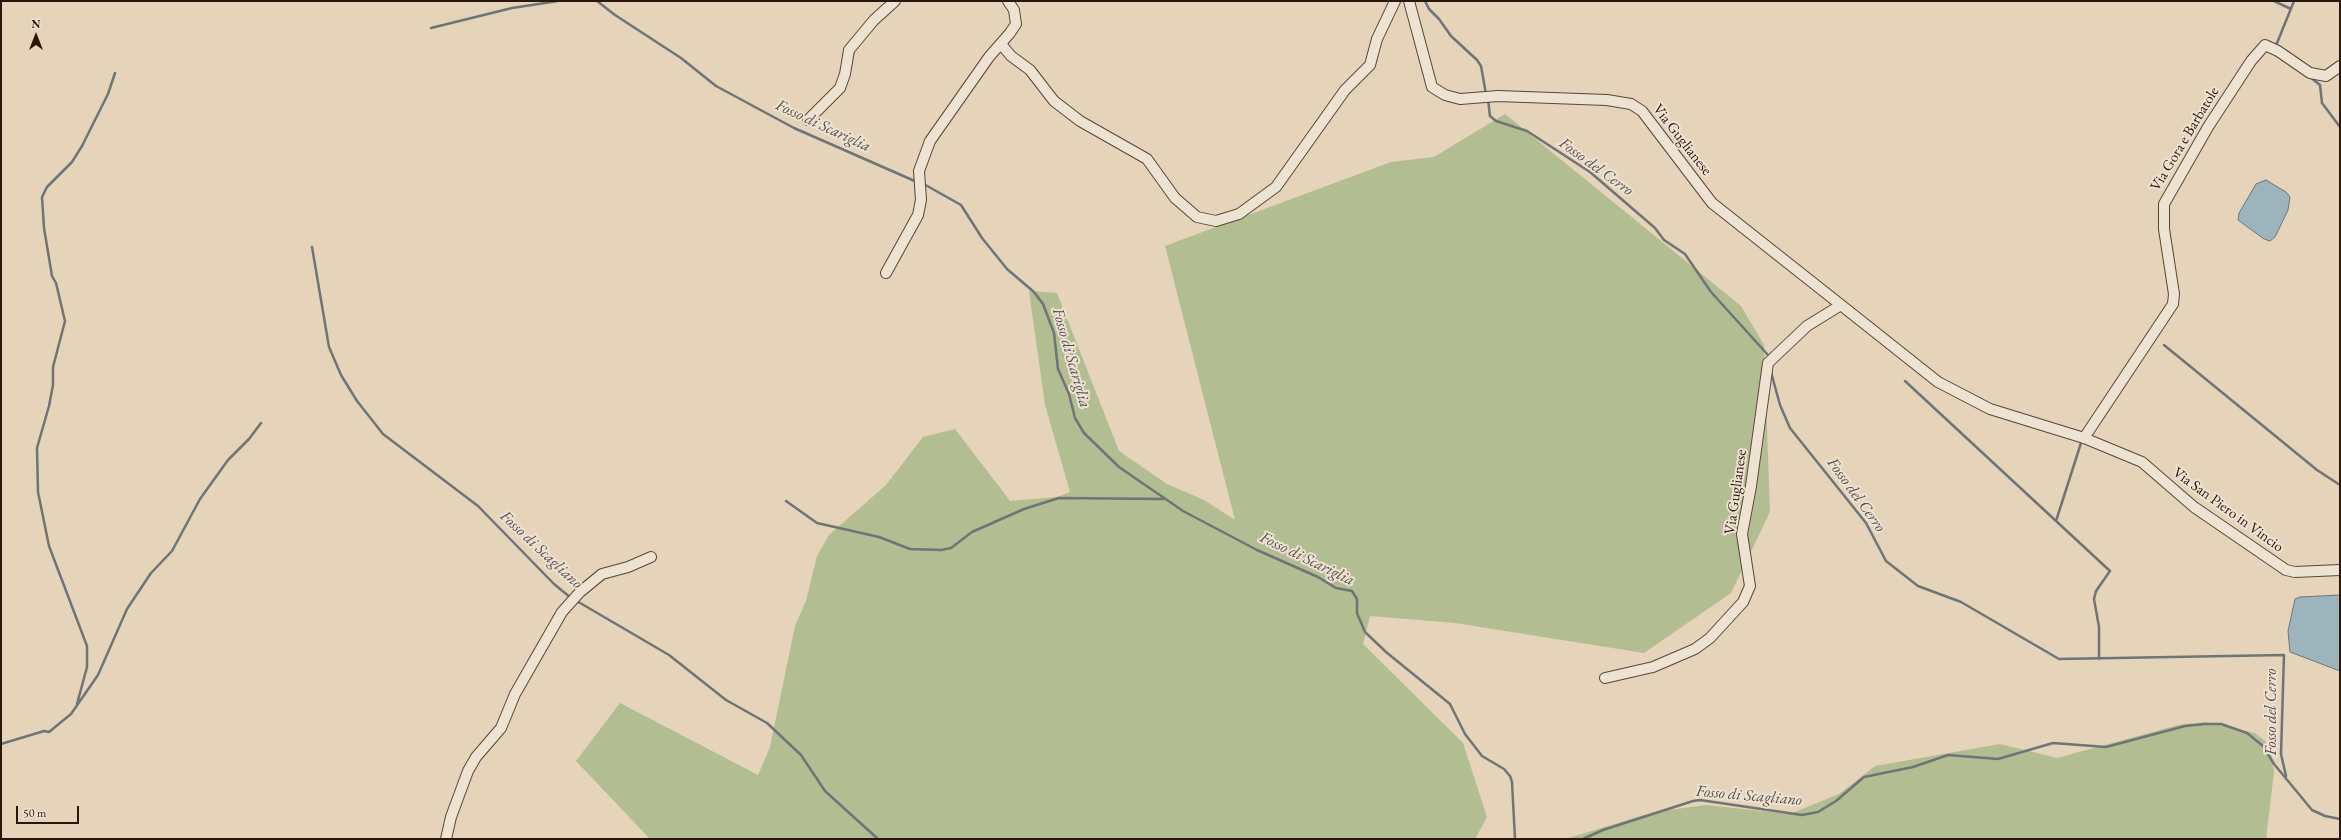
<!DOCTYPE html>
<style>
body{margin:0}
#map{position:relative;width:2341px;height:840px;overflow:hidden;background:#e5d3ba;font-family:"EB Garamond",serif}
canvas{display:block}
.frame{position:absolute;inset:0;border:2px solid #2b160d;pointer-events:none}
.north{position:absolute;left:16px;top:16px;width:40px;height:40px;-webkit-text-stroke:3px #eee2d2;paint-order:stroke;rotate:0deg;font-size:11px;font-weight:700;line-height:16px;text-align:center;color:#2b160d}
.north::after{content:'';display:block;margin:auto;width:14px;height:18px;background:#2b160d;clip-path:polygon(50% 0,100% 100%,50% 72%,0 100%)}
.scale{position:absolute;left:16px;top:806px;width:63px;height:18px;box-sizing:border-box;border:2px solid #2b160d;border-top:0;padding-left:5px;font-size:12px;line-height:14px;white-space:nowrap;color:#2b160d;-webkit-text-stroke:3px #eee2d2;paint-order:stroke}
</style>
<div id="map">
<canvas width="2341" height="840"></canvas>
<div class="frame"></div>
<div class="north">N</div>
<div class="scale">50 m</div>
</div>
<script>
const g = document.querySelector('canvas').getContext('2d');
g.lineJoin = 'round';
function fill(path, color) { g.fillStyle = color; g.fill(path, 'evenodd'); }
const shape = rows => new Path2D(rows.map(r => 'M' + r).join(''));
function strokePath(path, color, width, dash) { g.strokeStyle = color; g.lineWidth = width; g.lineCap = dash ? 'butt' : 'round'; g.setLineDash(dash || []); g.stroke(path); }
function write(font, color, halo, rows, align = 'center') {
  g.font = font + ' "EB Garamond",serif'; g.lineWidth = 4; g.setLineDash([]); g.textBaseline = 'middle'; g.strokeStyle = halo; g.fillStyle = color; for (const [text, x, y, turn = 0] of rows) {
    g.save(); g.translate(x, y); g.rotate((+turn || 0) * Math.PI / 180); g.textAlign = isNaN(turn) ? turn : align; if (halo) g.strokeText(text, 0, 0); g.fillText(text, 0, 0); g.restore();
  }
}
fill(shape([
 [1505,114,1741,306,1764,345,1770,512,1731,593,1644,653,1455,623,1370,616,1363,644,1463,743,1487,817,1475,839,650,839,576,761,620,703,758,775,770,747,795,626,806,601,817,556,829,535,886,485,923,437,955,429,1010,501,1057,497,1070,492,1045,405,1029,291,1057,293,1119,451,1167,484,1204,500,1235,520,1165,246,1391,162,1434,157],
 [2205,722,2255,733,2265,741,2271,752,2274,772,2266,839,1565,839,1654,812,1706,805,1790,814,1839,794,1875,766,2000,744,2057,758,2178,725]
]), '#b2bd91');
const water = shape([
 [2266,180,2286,192,2290,197,2288,210,2275,237,2270,241,2264,239,2238,220,2239,213,2256,184,2266,180],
 [2340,595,2340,671,2290,652,2288,631,2295,599,2300,597,2340,595]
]);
fill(water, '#9cb4bc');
strokePath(water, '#6f7576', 1);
strokePath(shape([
 [597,1,615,15,681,58,716,86,794,128,917,182],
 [1425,1,1429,9,1439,19,1451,36,1477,60,1481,66,1486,94],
 [2274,1,2291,9],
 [431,28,512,8,558,1],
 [2275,48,2294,1],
 [2310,77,2320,85,2322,103,2340,127],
 [1488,99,1490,116,1496,121,1527,131,1590,172,1655,228,1664,240,1685,254,1711,292,1768,355],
 [922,183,961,205,982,238,1007,269,1034,292,1043,304,1054,333,1058,369,1069,394,1075,418,1084,433,1119,467,1183,511,1257,550,1318,577,1336,588,1352,591,1357,599,1357,613,1365,632,1386,652,1450,704,1465,734,1482,756,1504,769,1510,776,1512,782,1515,839],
 [312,247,329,347,341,375,357,401,383,434,478,506,554,584,571,598],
 [2164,345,2317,470,2340,485],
 [1771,372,1780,405,1790,428,1866,523,1886,561,1918,586,1961,602,2059,659,2284,655,2281,754,2286,776],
 [1905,381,2110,571,2096,591,2094,599,2099,627,2099,659],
 [786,501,817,523,879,537,910,549,941,550,951,548,972,532,1024,509,1059,498,1163,499],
 [2056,521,2081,443],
 [575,600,669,655,726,700,767,723,801,755,825,791,878,839],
 [77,704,87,667,87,646,49,546,38,492,37,448,49,406,53,385,53,367,65,321,56,283,52,276,44,228,42,197,47,187,72,162,82,146,108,94,115,73],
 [1,744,44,731,49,732,71,714,98,675,127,609,151,573,172,551,200,499,228,460,249,439,261,423],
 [1583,839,1603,830,1693,801,1700,800,1802,815,1818,812,1836,801,1864,777,1913,767,1948,755,1998,759,2053,743,2106,747,2185,726,2205,724,2221,724,2247,733,2263,746,2274,764,2312,810,2325,816,2340,819]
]), '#6f7576', 2.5);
const street = shape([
 [1409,1,1432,87,1445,95,1460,99,1498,96,1607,100,1631,104,1642,111,1712,203,1841,305],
 [1001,44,1011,56,1030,70,1054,101,1080,121,1147,159,1175,198,1197,217,1216,221,1239,214,1276,187,1345,90,1370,65,1377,39,1395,1],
 [808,120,840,88,845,74,849,50,874,20,895,1],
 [886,273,918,215,921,200,919,171,930,141,989,57,1010,33,1016,24,1014,10,1008,1],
 [2084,438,2173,304,2174,294,2164,229,2164,204,2208,127,2251,61,2265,45,2278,51,2310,73,2326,76,2340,66],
 [1605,678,1653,667,1695,649,1710,638,1743,602,1750,586,1742,534,1751,486,1768,363,1807,326,1841,305,1938,382,1990,409,2084,438,2142,462,2194,507,2286,570,2295,572,2340,570],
 [446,839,451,817,468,771,476,757,501,728,515,694,562,612,580,592,602,574,628,567,651,557]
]);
strokePath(street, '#5a4538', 12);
strokePath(street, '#eee2d2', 10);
write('15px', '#2b160d', '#eee2d2', [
 ["Via Gora e Barbatole",2185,139,-59],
 ["Via Guglianese",1682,140,52],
 ["Via Guglianese",1736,492,-82],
 ["Via San Piero in Vincio",2228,510,36]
]);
write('italic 16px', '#534d4a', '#eee2d2', [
 ["Fosso di Scariglia",823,126,25],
 ["Fosso del Cerro",1596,167,36],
 ["Fosso di Scariglia",1071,358,74],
 ["Fosso del Cerro",1856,495,54],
 ["Fosso di Scagliano",541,550,43],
 ["Fosso di Scariglia",1307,559,26],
 ["Fosso del Cerro",2272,712,-90],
 ["Fosso di Scagliano",1749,796,5]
]);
</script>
